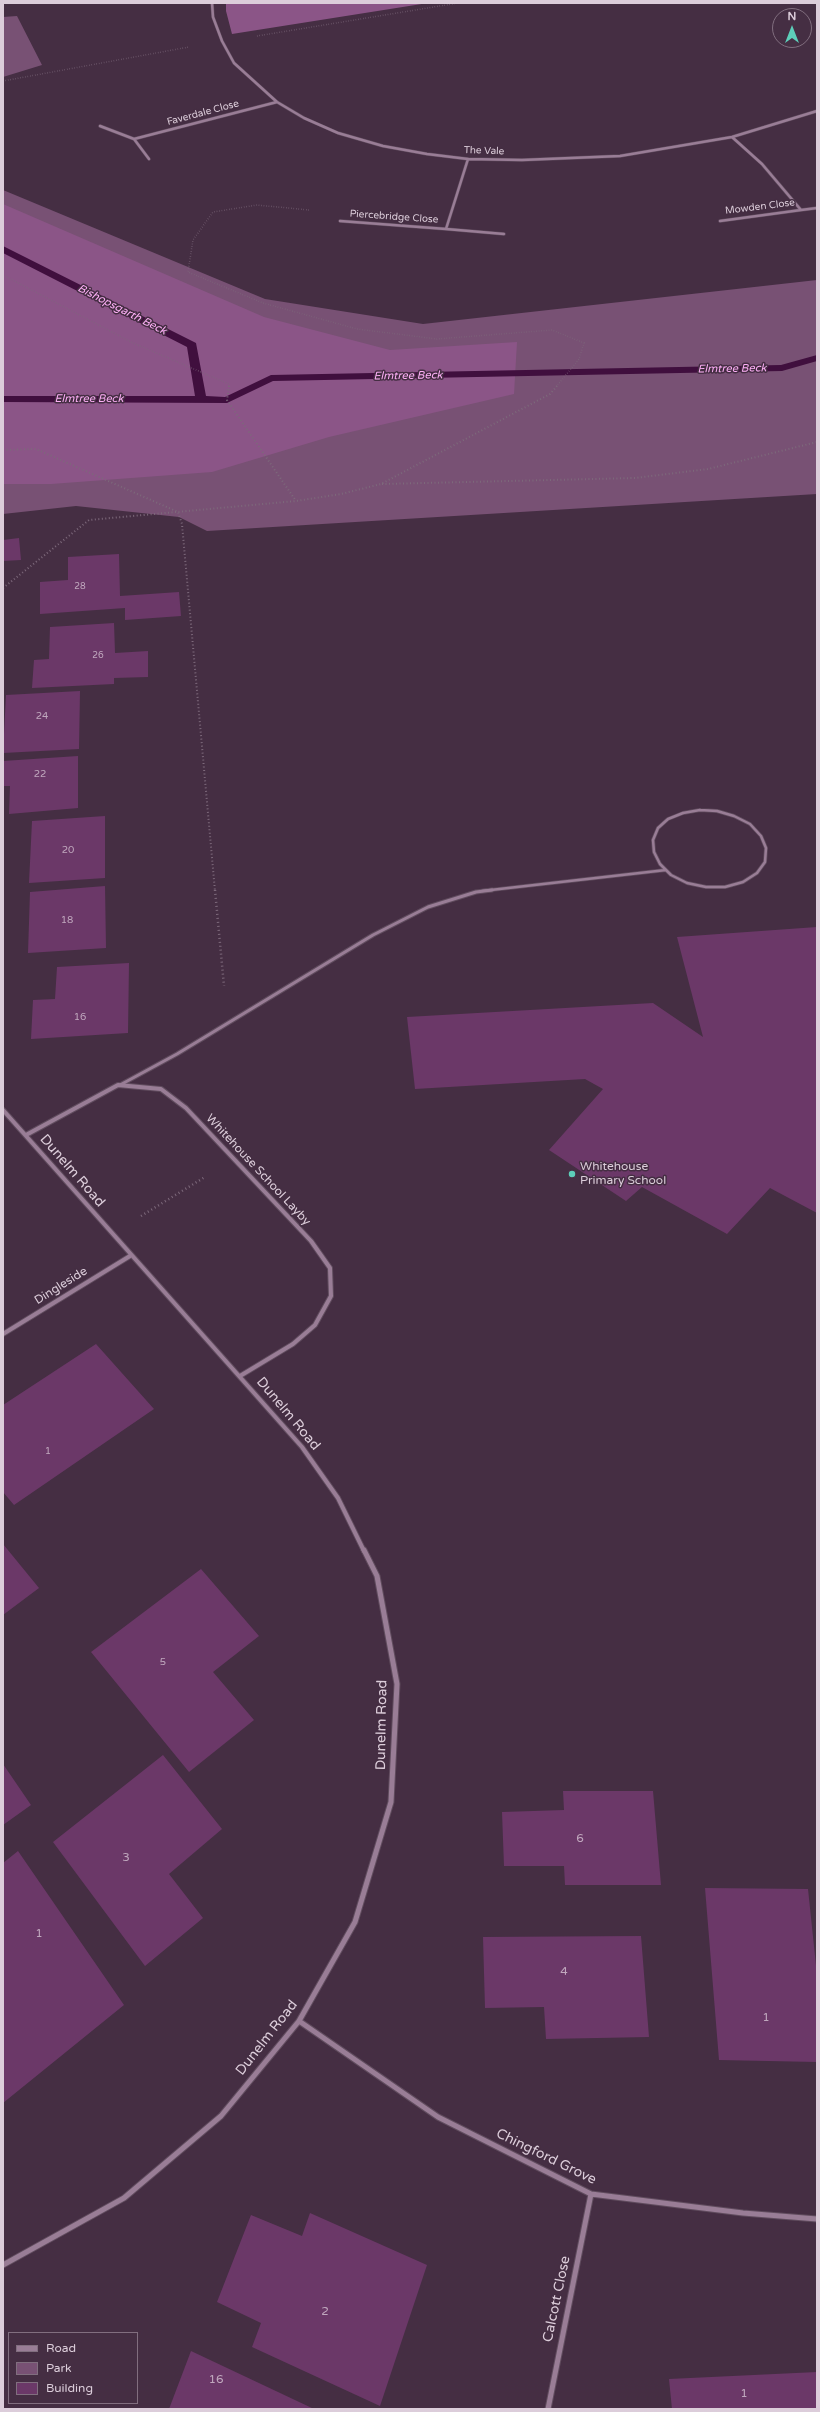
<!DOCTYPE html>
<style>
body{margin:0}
#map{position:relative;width:820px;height:2412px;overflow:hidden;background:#452e43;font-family:"Varela Round",sans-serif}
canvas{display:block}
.frame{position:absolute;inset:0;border:4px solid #dccdda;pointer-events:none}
.legend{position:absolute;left:8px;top:2332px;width:130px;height:72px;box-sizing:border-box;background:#452e43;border:1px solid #816e7f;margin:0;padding:5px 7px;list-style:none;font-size:12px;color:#dccdda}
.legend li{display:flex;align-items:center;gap:8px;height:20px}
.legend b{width:20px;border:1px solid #816e7f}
.north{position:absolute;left:772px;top:8px;width:40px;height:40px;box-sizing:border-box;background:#452e43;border:1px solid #816e7f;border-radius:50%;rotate:0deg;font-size:11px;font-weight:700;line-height:16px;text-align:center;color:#dccdda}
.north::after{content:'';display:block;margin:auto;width:14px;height:18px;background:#5dceb9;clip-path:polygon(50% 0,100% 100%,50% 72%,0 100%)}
</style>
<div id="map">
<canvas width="820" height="2412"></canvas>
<div class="frame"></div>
<ul class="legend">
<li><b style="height:5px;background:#997d96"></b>Road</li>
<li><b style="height:11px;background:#785174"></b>Park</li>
<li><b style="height:11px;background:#6b3868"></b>Building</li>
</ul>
<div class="north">N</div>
</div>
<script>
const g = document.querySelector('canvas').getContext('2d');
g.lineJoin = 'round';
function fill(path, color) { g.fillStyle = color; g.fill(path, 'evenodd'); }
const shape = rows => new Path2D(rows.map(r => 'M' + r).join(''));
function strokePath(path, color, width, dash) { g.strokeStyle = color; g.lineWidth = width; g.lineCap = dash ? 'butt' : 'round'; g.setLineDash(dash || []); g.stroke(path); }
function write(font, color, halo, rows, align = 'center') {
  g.font = font + ' "Varela Round",sans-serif'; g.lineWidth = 3; g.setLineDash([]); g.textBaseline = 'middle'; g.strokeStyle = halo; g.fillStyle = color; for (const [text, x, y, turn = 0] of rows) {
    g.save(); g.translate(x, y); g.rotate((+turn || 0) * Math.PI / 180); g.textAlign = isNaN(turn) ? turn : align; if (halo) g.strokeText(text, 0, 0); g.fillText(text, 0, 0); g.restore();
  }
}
fill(shape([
 [17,16,42,65,3,77,3,17],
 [3,190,265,299,423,324,817,280,817,494,207,531,179,517,76,506,3,514]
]), '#785174');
fill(shape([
 [226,3,428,3,232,34,226,11],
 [3,204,264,317,390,350,517,342,514,394,329,437,212,472,51,484,3,484]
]), '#8b5587');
fill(shape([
 [3,246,196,343,206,396,225,397,271,375,781,365,817,355,817,361,782,371,273,381,227,403,3,402,3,396,195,396,187,347,3,253,3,246]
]), '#400f3e');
fill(shape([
 [19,538,21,560,3,561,3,540],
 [119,554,120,596,179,592,181,616,125,620,125,608,40,614,40,582,68,580,68,557],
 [114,623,115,653,148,651,148,677,114,678,114,684,32,688,34,660,49,659,50,627],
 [80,691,79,749,3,753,6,695],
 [78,756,78,808,9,814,10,786,3,786,3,761],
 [105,816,105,878,29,883,32,821],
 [105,886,106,948,28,953,30,892],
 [817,927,817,1213,770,1188,727,1234,642,1187,626,1201,549,1150,603,1089,585,1079,415,1089,407,1017,653,1003,703,1037,677,937],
 [129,963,128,1033,31,1039,33,1000,55,999,57,967],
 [96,1344,154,1409,14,1505,3,1492,3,1405],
 [3,1544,39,1588,3,1615],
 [201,1569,259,1636,213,1672,254,1720,189,1772,91,1652],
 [163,1755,222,1829,169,1874,203,1918,145,1966,53,1842],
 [3,1764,31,1805,3,1825],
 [563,1791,653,1791,661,1885,565,1885,564,1866,504,1866,502,1812,564,1810],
 [18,1851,124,2005,3,2103,3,1863],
 [705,1888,808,1889,817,1975,817,2062,719,2060],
 [641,1936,649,2037,546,2039,544,2007,485,2008,483,1937],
 [310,2213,427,2265,380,2406,252,2347,261,2323,217,2302,251,2215,302,2236],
 [191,2351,314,2409,169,2409],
 [817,2372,817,2409,672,2409,669,2379]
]), '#6b3868');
const serviceFar1 = shape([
 [700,810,717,811,734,816,750,824,761,836,766,848,765,862,757,873,743,882,725,887,706,887,687,883,671,875,660,864,654,852,653,840,658,828,668,819,683,813,700,810],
 [482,891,666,870]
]);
const service = shape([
 [120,1085,177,1054,373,935,428,907,476,892,492,890]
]);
const minorFar2 = shape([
 [212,3,213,17,222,41,234,63,277,102,304,118,338,133,383,146,427,154,468,159,522,160,620,156,732,137,817,111],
 [100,126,134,139,277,102],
 [134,139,149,159],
 [801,210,817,208],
 [340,221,446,229,468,159],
 [720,221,801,210,762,164,732,137],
 [446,229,504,234]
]);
const minorFar1 = shape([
 [3,1110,302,1447,338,1498,364,1551],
 [26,1135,118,1085,161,1089,186,1108,311,1241,330,1268,331,1296,315,1325,293,1344,240,1376],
 [3,1334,130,1256]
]);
const minor = shape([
 [299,2021,438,2117,591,2194,743,2213,817,2219],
 [3,2265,124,2198,221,2116,299,2021,355,1922,391,1802,397,1684,377,1576,364,1550],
 [548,2409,591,2194]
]);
strokePath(serviceFar1, '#604c5e', 4);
strokePath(service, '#604c5e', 5);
strokePath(minorFar2, '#604c5e', 3.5);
strokePath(minorFar1, '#604c5e', 6);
strokePath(minor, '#604c5e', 7);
strokePath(shape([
 [257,36,458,3],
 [3,81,189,47],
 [309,210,257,205,213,212,193,240,188,272,263,303,357,329,437,339,552,330,584,343,579,359,556,387],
 [3,275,133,343,229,384,229,387]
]), '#7d697b', 1.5, [0.5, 2]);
strokePath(shape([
 [229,386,227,400,296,501],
 [3,450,36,449,178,512,182,524,215,891],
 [382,484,635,478,708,469,817,442],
 [3,588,89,520,296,501,341,494,381,484,550,394,557,386]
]), '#7d697b', 2, [1, 2.5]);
strokePath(shape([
 [215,890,224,986],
 [141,1216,205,1177]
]), '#7d697b', 2.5, [1, 3]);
strokePath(serviceFar1, '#997d96', 2.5);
strokePath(service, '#997d96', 3);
strokePath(minorFar2, '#997d96', 2.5);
strokePath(minorFar1, '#997d96', 4);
strokePath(minor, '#997d96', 5);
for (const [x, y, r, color] of [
 [572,1174,4,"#5dceb9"]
]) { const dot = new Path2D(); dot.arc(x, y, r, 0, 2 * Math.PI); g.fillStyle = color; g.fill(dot); strokePath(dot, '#452e43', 1.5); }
write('9px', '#c0a8be', null, [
 ["28",80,587],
 ["26",98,656]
]);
write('10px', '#dccdda', '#452e43', [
 ["Faverdale Close",203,113,-15],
 ["The Vale",484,151,2],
 ["Mowden Close",760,207,-7],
 ["Piercebridge Close",394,217,4]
]);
write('10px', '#c0a8be', null, [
 ["24",42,716],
 ["22",40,774],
 ["20",68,850],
 ["18",67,920],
 ["16",80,1017],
 ["1",48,1451],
 ["5",163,1662]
]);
write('italic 11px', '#fdaff6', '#452e43', [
 ["Bishopsgarth Beck",122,310,27],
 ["Elmtree Beck",732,369,-1],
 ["Elmtree Beck",408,376,-1],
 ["Elmtree Beck",89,399]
]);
write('12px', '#dccdda', '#452e43', [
 ["Whitehouse",580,1167],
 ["Primary School",580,1181]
], 'left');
write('12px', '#dccdda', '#452e43', [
 ["Whitehouse School Layby",258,1170,47],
 ["Dingleside",61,1286,-32]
]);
write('12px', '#c0a8be', null, [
 ["6",580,1839],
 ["3",126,1858],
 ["1",39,1934],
 ["4",564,1972],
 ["1",766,2018],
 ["2",325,2312],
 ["16",216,2380],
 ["1",744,2394]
]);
write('14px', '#dccdda', '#452e43', [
 ["Dunelm Road",72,1171,49],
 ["Dunelm Road",288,1414,50],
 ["Dunelm Road",382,1725,-89],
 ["Dunelm Road",267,2038,-52],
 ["Chingford Grove",546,2157,26],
 ["Calcott Close",557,2299,-78]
]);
</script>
